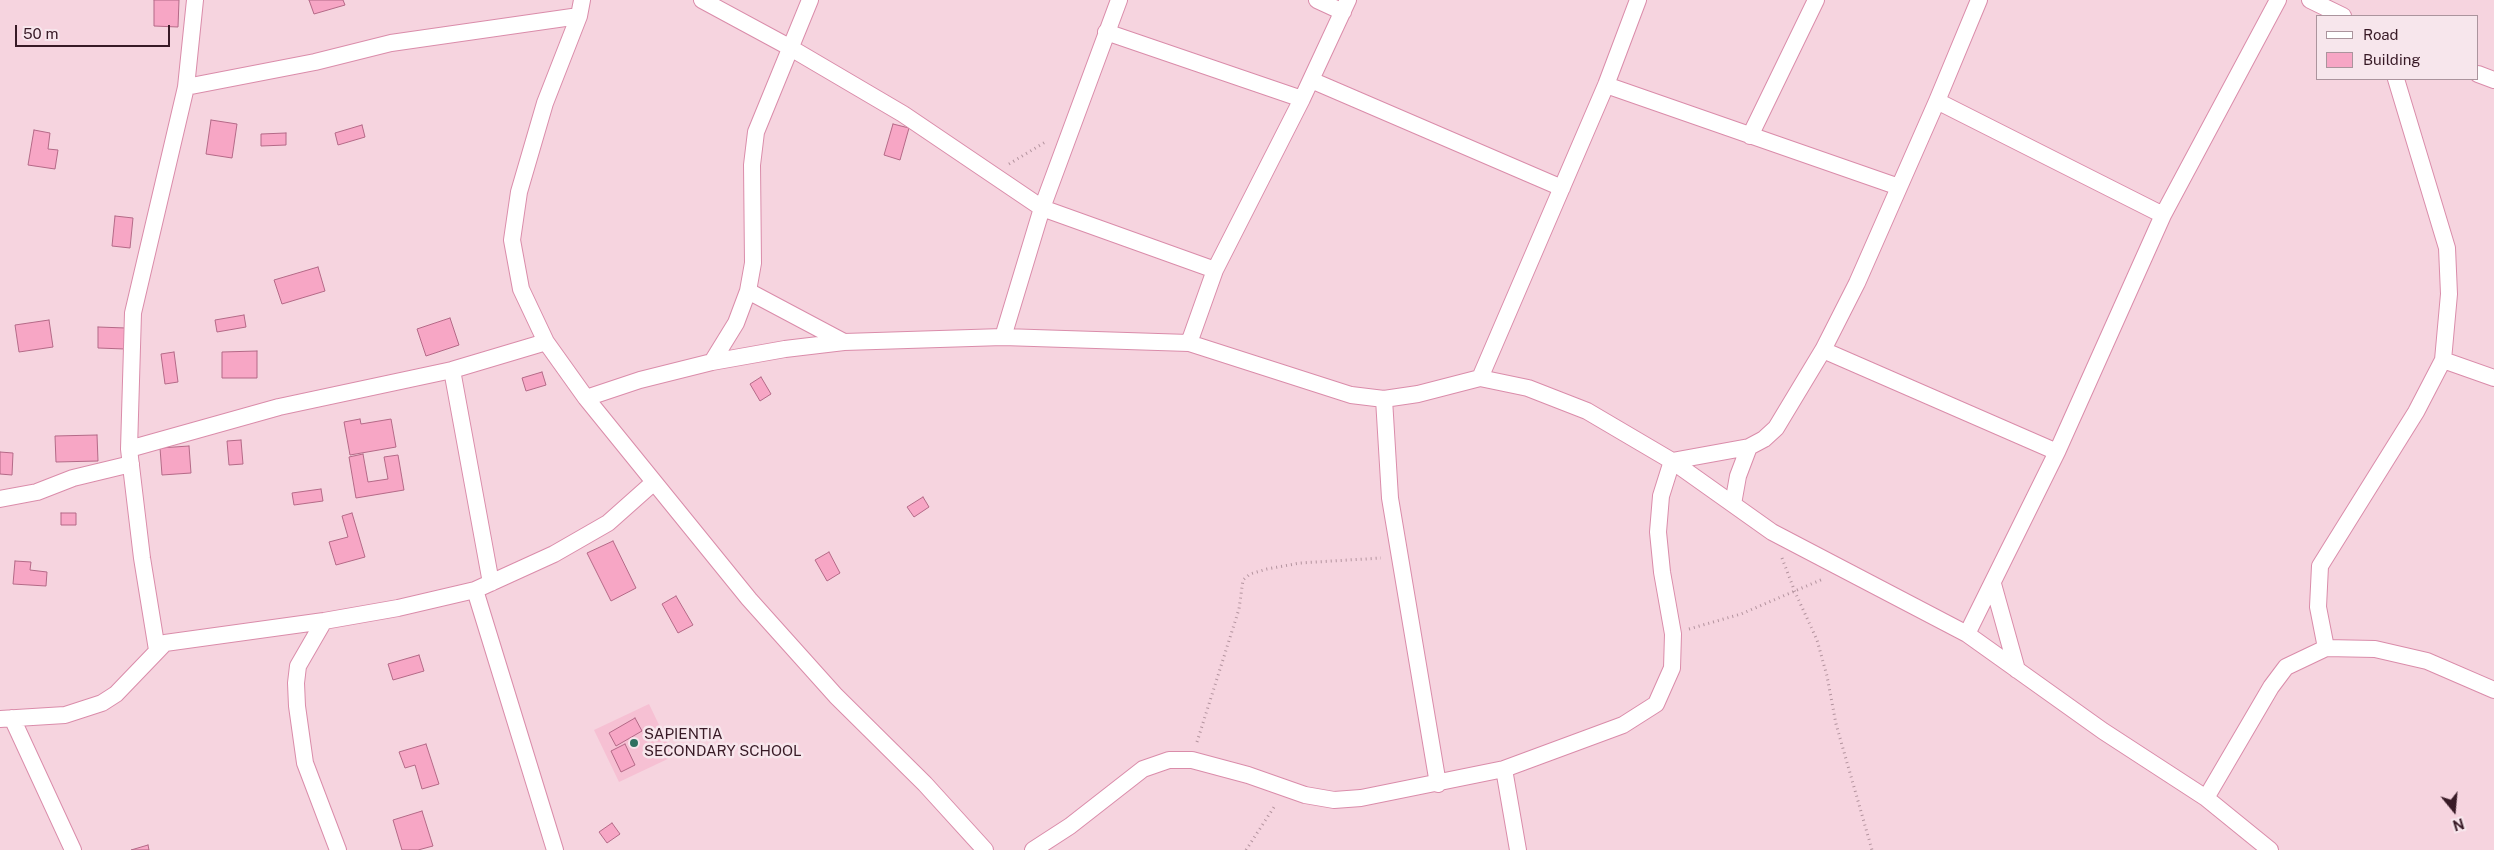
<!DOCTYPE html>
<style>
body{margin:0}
#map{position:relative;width:2494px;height:850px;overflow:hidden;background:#f6d4df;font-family:"Public Sans",sans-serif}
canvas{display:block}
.legend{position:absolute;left:2316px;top:15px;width:162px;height:65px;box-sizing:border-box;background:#f7e6ec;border:1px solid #ab949d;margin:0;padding:6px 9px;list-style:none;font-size:15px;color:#381a26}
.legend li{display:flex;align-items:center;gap:10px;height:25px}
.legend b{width:25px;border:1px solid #ab949d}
.north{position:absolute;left:2429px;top:785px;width:50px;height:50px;-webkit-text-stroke:4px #f7e6ec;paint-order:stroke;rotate:163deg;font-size:14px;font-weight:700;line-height:20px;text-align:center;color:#381a26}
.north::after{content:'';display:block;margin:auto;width:18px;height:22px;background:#381a26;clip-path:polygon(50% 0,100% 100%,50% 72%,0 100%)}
.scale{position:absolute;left:15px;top:25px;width:155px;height:22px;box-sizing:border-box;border:2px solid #381a26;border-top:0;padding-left:6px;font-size:15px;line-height:18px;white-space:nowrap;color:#381a26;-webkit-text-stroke:4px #f7e6ec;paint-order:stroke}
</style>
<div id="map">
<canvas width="2494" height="850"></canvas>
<ul class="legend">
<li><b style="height:6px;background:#fff"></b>Road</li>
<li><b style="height:14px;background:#f7a6c5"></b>Building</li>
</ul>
<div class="north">N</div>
<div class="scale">50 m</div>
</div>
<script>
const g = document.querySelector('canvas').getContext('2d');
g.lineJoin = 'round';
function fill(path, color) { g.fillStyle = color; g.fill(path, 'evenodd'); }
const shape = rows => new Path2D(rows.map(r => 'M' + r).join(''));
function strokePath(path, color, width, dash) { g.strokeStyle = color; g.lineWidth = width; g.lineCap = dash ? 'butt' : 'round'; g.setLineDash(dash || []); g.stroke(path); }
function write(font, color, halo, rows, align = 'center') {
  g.font = font + ' "Public Sans",sans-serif'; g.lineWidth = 5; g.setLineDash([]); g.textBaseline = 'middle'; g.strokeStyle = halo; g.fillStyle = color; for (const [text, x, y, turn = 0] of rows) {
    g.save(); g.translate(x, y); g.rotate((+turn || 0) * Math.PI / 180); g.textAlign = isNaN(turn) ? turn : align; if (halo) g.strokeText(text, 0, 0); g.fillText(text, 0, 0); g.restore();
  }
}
fill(shape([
 [649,704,674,756,619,782,594,730]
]), '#f6c0d3');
const building = shape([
 [154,0,179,0,178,27,154,26,154,0],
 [309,0,343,0,345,5,314,14,309,0],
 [211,120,237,124,232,158,206,154,211,120],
 [893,124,909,128,900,160,884,155,893,124],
 [362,125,365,137,338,145,335,133,362,125],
 [34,130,50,133,48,149,58,150,55,169,28,165,34,130],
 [286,133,286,145,261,146,261,134,286,133],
 [115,216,133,218,130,248,112,246,115,216],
 [318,267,325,291,282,304,274,280,318,267],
 [244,315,246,327,217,332,215,320,244,315],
 [450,318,459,345,426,356,417,329,450,318],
 [49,320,53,347,19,352,15,325,49,320],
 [98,327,126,328,125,349,98,348,98,327],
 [257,351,257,378,222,378,222,352,257,351],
 [174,352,178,382,165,384,161,354,174,352],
 [542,372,546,385,526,391,522,378,542,372],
 [761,377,771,394,760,401,750,384,761,377],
 [360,419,361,424,391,419,396,447,350,455,344,422,360,419],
 [97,435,98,461,56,462,55,436,97,435],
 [241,440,243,464,229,465,227,441,241,440],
 [189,446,191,473,162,475,160,448,189,446],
 [0,452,13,453,12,475,0,474,0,452],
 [363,454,368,482,388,479,384,457,398,455,404,490,356,498,349,457,363,454],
 [321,489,323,501,294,505,292,493,321,489],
 [923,497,929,507,914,517,907,507,923,497],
 [61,513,76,513,76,525,61,525,61,513],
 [352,513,365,557,336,565,329,542,348,537,342,516,352,513],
 [613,541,636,588,611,601,587,553,613,541],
 [829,552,840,573,827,581,815,560,829,552],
 [15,561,31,562,30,570,47,572,46,586,13,584,15,561],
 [676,596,693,625,678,633,662,604,676,596],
 [419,655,424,671,393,680,388,664,419,655],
 [635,718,642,731,616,746,609,733,635,718],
 [426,744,439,784,422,789,415,765,405,768,399,752,426,744],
 [625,744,635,765,621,772,611,751,625,744],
 [422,811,433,846,418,850,402,850,393,820,422,811],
 [612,823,620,834,607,843,599,832,612,823],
 [148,845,149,850,131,850,148,845]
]);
fill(building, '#f7a6c5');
strokePath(building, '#b46987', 1);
const street = shape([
 [582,0,579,16,545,103,519,192,512,240,521,289,546,342,586,398,749,599,836,696,925,784,985,850],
 [702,0,789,47,903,114,1042,208,1215,270],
 [1317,0,1343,12],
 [2310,0,2343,16],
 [1106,32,1302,99],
 [2478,74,2494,80],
 [1311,80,1562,188],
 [1606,85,1899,187],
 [186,87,315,62,391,43,579,16],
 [1937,101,2163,215],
 [1750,136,1816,0],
 [748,291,844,342],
 [1003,337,1042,208,1119,0],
 [1189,343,1215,270,1302,99,1348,0],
 [1823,350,2057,452],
 [2443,360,2494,378],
 [712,362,736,323,748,291,753,263,752,165,756,132,810,0],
 [452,370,491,583],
 [1480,378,1606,85,1638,0],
 [586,398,640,380,712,362,785,349,844,342,1003,337,1189,343,1351,395,1384,399,1418,394,1480,378,1528,388,1587,411,1672,461,1772,532,1967,634,2103,731,2206,798,2270,850],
 [1384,399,1390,498,1438,784],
 [129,449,279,407,452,370,546,342],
 [0,499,37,492,73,478,131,464],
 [1733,504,1738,476,1749,447],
 [1993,584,2017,670],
 [475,590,555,850],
 [324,621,298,666,296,683,297,706,305,763,338,850],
 [1967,634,2057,452,2163,215,2278,0],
 [2326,648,2318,607,2320,566,2416,412,2443,360,2449,294,2447,248,2396,79],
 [157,650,142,558,129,449,133,313,186,87,195,0],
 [12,718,73,850],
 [0,719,65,715,102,703,116,694,165,643,324,621,398,608,475,590,554,554,608,523,653,483],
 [1504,769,1518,850],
 [2206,798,2271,687,2286,667,2326,648,2375,649,2427,661,2494,690],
 [1033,850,1070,826,1143,769,1169,760,1192,760,1248,775,1305,795,1334,800,1361,798,1504,769,1623,725,1656,704,1672,668,1673,634,1662,572,1658,532,1661,496,1672,461,1749,447,1764,439,1776,428,1823,350,1857,283,1937,101,1979,0]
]);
strokePath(street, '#da8caa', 18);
strokePath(shape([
 [1009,164,1047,141],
 [1782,558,1795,592,1817,640,1827,676,1836,724,1872,850],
 [1689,629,1741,614,1823,579],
 [1197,742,1239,609,1243,580,1250,574,1267,569,1300,563,1381,558],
 [1246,850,1276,804]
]), '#b3939e', 3, [1, 4]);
strokePath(street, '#fff', 16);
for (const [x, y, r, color] of [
 [634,743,5,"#2f7161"]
]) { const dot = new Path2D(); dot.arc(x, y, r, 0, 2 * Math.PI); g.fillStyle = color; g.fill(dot); strokePath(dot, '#f7e6ec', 2); }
write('15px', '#381a26', '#f7e6ec', [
 ["SAPIENTIA",644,734],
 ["SECONDARY SCHOOL",644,751]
], 'left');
</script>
